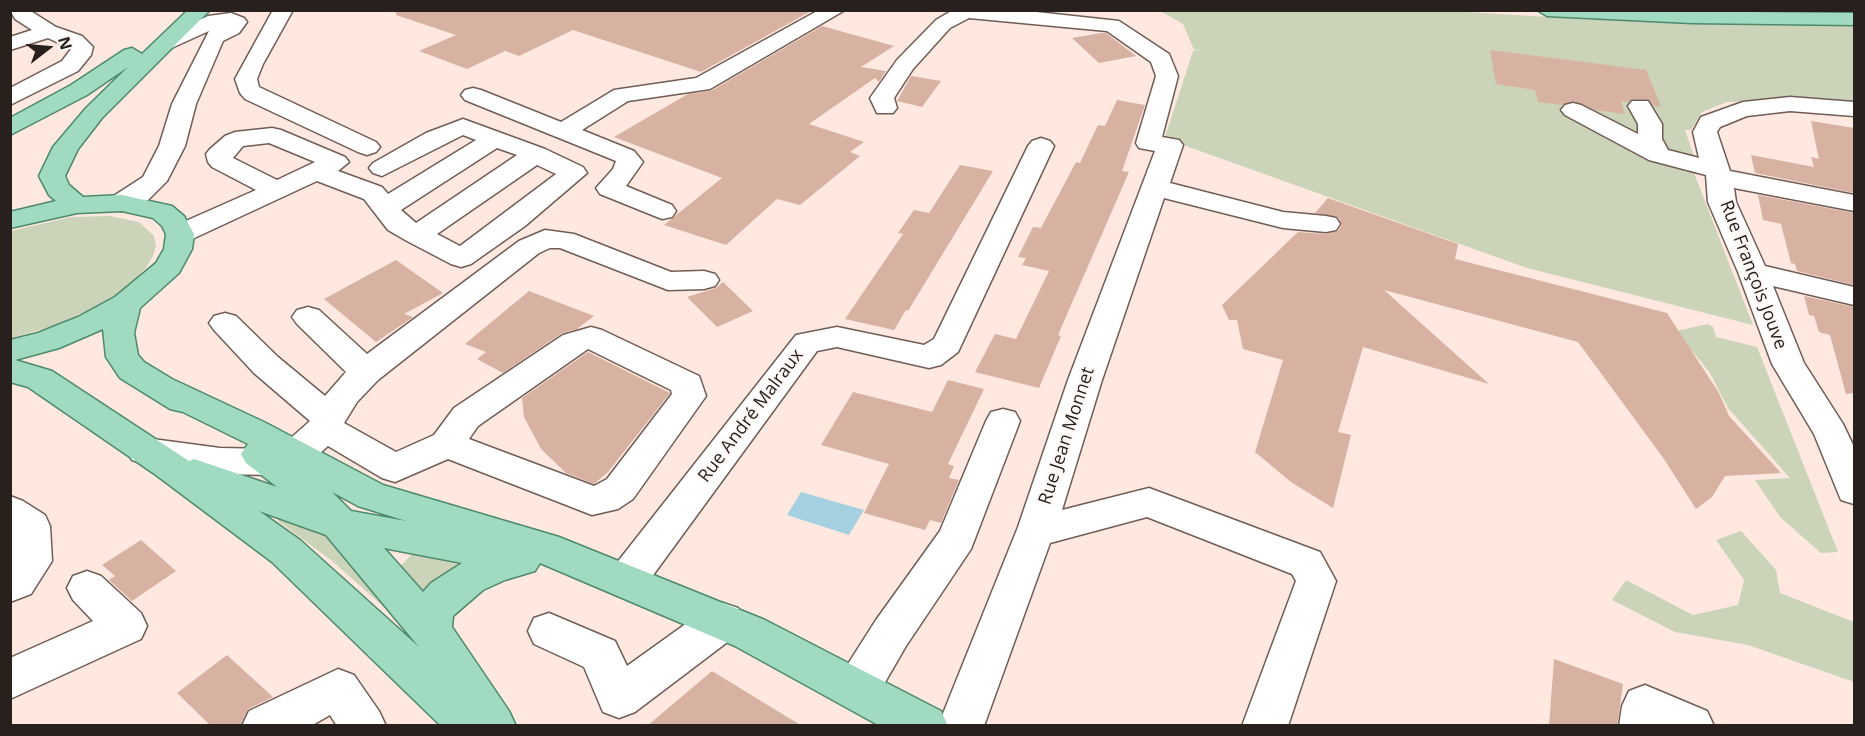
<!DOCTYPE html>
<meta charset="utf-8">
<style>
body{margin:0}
#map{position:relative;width:1865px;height:736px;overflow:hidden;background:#fee8df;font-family:"Open Sans",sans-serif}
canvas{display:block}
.frame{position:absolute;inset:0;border:12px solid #27201c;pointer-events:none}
.north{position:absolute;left:18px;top:18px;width:60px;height:60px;-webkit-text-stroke:4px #fef9f7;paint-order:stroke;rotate:74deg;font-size:16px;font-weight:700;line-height:24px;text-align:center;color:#27201c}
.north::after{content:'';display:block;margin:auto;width:21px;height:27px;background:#27201c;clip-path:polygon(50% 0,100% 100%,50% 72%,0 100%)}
</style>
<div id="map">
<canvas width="1865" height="736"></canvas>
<div class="frame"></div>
<div class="north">N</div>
</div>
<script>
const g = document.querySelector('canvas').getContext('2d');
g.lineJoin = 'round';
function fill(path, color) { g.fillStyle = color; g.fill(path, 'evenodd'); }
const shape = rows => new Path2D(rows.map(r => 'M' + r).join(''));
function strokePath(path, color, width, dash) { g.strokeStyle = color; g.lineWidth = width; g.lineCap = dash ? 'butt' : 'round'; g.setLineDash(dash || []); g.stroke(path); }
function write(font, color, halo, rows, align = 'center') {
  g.font = font + ' "Open Sans",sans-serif'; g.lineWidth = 5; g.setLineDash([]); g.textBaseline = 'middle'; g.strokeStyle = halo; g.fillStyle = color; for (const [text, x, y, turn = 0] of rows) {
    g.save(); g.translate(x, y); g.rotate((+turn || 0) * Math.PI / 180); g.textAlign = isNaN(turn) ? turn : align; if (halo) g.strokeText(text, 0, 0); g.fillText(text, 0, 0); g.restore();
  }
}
fill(shape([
 [1436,10,1580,19,1854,26,1854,103,1815,99,1727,102,1702,112,1691,130,1685,130,1696,162,1694,173,1753,325,1527,268,1169,140,1170,135,1164,140,1193,51,1201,49,1194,50,1183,24,1160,11],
 [110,216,139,222,154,236,156,246,153,256,146,268,120,293,100,305,53,326,11,338,11,231,71,217],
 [1708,324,1713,327,1716,337,1757,347,1838,552,1821,553,1780,517,1755,480,1790,478,1728,408,1710,373,1693,352,1671,332],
 [279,519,335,540,395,617,331,560,278,521],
 [1741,531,1776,570,1780,593,1854,622,1854,682,1748,645,1675,632,1612,600,1626,580,1693,615,1738,605,1744,580,1716,540],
 [412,554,456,564,456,567,426,590,422,590,401,565]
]), '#cbd4b9');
fill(shape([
 [801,492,864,510,849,535,787,515]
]), '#a5d0df');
fill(shape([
 [396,10,813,10,701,72,573,30,519,56,505,51,467,69,419,51,456,35,396,15],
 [822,26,894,46,861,67,886,71,879,82,875,78,809,124,864,142,850,152,860,156,800,205,777,199,726,245,664,225,722,178,614,137,688,94,711,91],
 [1101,33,1106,33,1136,56,1099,63,1072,38],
 [1490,50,1646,70,1661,107,1654,106,1648,99,1632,99,1628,102,1621,101,1625,114,1595,110,1574,101,1562,105,1538,102,1535,90,1496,84],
 [911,76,941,81,922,107,897,101],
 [1117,100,1145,105,1122,171,1129,172,1058,335,1061,336,1039,388,975,372,995,334,1016,339,1049,271,1022,265,1026,258,1018,257,1033,227,1041,228,1076,162,1080,163,1098,125,1105,126],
 [1811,121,1854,128,1854,193,1755,173,1751,155,1814,167,1811,157,1819,159],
 [960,165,993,171,908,311,906,310,894,330,845,319,903,234,898,233,914,210,929,213],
 [1758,195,1854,213,1854,285,1797,271,1795,264,1791,263,1781,224,1763,220],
 [1328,198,1458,244,1455,259,1667,313,1719,393,1729,416,1781,473,1725,476,1712,497,1696,509,1664,459,1578,342,1384,290,1489,384,1363,347,1338,432,1351,435,1333,508,1291,482,1255,452,1283,360,1243,349,1237,320,1229,320,1222,305,1298,232,1326,234,1338,231,1342,225,1338,217,1315,213],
 [396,260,443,293,404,314,413,317,376,342,324,299],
 [723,282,753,311,717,327,687,297,716,288],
 [529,291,594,316,577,329,562,333,503,373,477,359,486,352,465,344],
 [1804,296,1854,307,1854,393,1846,394,1830,335,1819,332,1814,316,1809,315],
 [588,352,670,393,608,472,594,484,566,473,541,449,524,417,522,398],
 [948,380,984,389,948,464,954,466,949,478,959,480,941,523,930,520,925,530,864,513,889,464,821,445,853,392,932,412],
 [141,540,176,571,132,601,109,580,115,576,102,565],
 [227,655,273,697,248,709,240,726,211,726,177,693],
 [1554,659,1623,684,1617,726,1549,726],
 [712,671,802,726,647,726]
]), '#d7b1a1');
const minor = shape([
 [10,10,29,10,56,27,82,36,93,47,91,55,78,71,10,105,10,88,62,61,71,49,48,38,10,50,10,37,32,30,15,19,10,10],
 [273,10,293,10,263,64,257,79,259,87,376,142,380,147,376,152,367,155,358,152,245,99,240,93,235,79,273,10],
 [819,10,845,10,710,89,628,101,582,130,634,151,643,162,626,186,672,205,676,211,672,217,662,219,600,194,596,188,613,169,616,161,465,100,461,95,465,90,473,88,481,90,561,122,614,90,696,78,819,10],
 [953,10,1018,10,1119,21,1169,54,1178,76,1162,137,1179,140,1183,145,1170,183,1283,212,1326,216,1336,218,1340,224,1336,230,1326,232,1283,228,1164,198,1102,380,1062,510,1149,488,1320,552,1336,581,1288,726,1242,726,1296,581,1292,574,1147,517,1050,543,984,726,938,726,1018,527,1068,380,1155,151,1139,148,1136,143,1156,76,1151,62,1107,31,969,18,950,28,913,69,894,98,897,108,893,113,877,113,870,98,897,60,936,20,953,10],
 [231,13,244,18,247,22,239,33,223,41,196,104,185,146,167,181,148,200,132,209,122,211,112,209,108,203,112,197,143,177,159,146,172,104,209,31,167,50,159,49,156,44,159,39,208,16,231,13],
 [1790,97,1854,102,1854,116,1790,111,1747,116,1720,127,1717,132,1730,171,1854,195,1854,211,1734,188,1736,202,1765,266,1854,287,1854,305,1773,286,1804,363,1843,424,1854,447,1854,504,1841,500,1814,434,1772,364,1738,272,1708,202,1706,175,1649,160,1565,115,1561,110,1565,105,1573,103,1581,105,1638,134,1638,124,1628,106,1632,101,1648,101,1662,124,1662,139,1668,150,1699,158,1693,132,1701,117,1743,102,1790,97],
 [463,119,545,149,583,167,587,173,525,226,471,264,461,267,451,264,407,241,388,230,364,199,317,181,190,240,180,242,170,240,166,234,170,228,256,190,212,167,208,162,206,154,210,149,225,136,235,132,272,128,281,130,345,157,349,162,338,171,382,187,388,194,476,140,463,135,382,176,373,173,369,168,373,163,426,133,463,119],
 [269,143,315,162,277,180,233,158,243,146,269,143],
 [497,148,517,155,416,223,401,210,497,148],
 [537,165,556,174,460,246,437,234,537,165],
 [1041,138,1050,141,1054,146,958,352,941,365,929,368,837,347,817,351,640,593,626,598,612,593,606,581,612,569,796,335,837,327,924,345,934,339,1028,146,1032,141,1041,138],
 [545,230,574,234,671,272,704,271,715,274,719,280,715,286,704,289,668,290,560,248,550,248,539,253,378,380,357,402,344,423,396,452,434,435,454,408,563,335,591,327,602,330,699,376,706,396,633,499,618,509,592,515,448,459,395,482,382,478,328,446,309,463,272,475,220,474,145,464,132,460,127,451,132,442,145,438,220,448,271,449,283,445,310,421,254,373,214,330,209,323,214,316,225,313,236,316,278,357,325,396,346,372,297,324,292,317,297,310,308,307,319,310,367,354,519,241,545,230],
 [588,349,671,390,672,394,607,479,594,486,469,439,478,426,588,349],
 [1003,409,1015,412,1020,421,971,549,906,646,873,703,857,709,841,703,835,689,841,675,876,620,940,531,986,421,991,412,1003,409],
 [10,496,23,501,45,515,50,526,52,561,31,594,10,602,10,496],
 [87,571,101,576,141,613,147,626,141,639,10,699,10,658,93,621,73,600,67,588,73,576,87,571],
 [723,603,738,608,744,621,738,634,635,712,619,718,603,712,584,667,534,644,528,631,534,618,549,613,615,641,627,666,708,608,723,603],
 [338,669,354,675,379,711,386,726,337,726,330,715,311,726,242,726,249,711,338,669],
 [1645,685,1707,711,1714,726,1619,726,1622,706,1629,691,1645,685]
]);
const major = shape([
 [188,10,210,10,102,118,78,149,65,176,69,185,83,197,122,195,172,206,184,216,194,234,192,249,179,273,140,308,134,333,138,355,144,362,172,379,266,423,383,485,559,537,765,620,941,711,948,726,880,726,735,646,540,563,535,571,505,580,483,590,453,616,452,627,509,711,516,726,441,726,272,562,156,475,28,387,10,382,10,340,38,333,78,317,115,297,156,263,164,249,166,234,162,226,153,218,122,211,77,213,10,228,10,212,56,201,49,195,39,176,53,147,86,108,128,67,87,95,10,135,10,118,71,85,124,50,132,48,142,54,188,10],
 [103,329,106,357,120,378,170,409,183,412,248,444,241,454,246,463,277,487,194,459,189,461,52,371,15,360,59,348,103,329],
 [332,492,358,506,406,521,351,511,332,492],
 [259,511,326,535,419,647,300,540,259,511],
 [384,548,462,563,431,583,423,592,384,548],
 [1537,10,1854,13,1854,25,1692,23,1547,16,1537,10]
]);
strokePath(minor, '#705d56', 3);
strokePath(major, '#4d896b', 3);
fill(minor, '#fff');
fill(major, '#a0dac0');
write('18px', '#27201c', '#fef9f7', [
 ["Rue François Jouve",1753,275,69],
 ["Rue André Malraux",751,416,-53],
 ["Rue Jean Monnet",1067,436,-72]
]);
</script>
